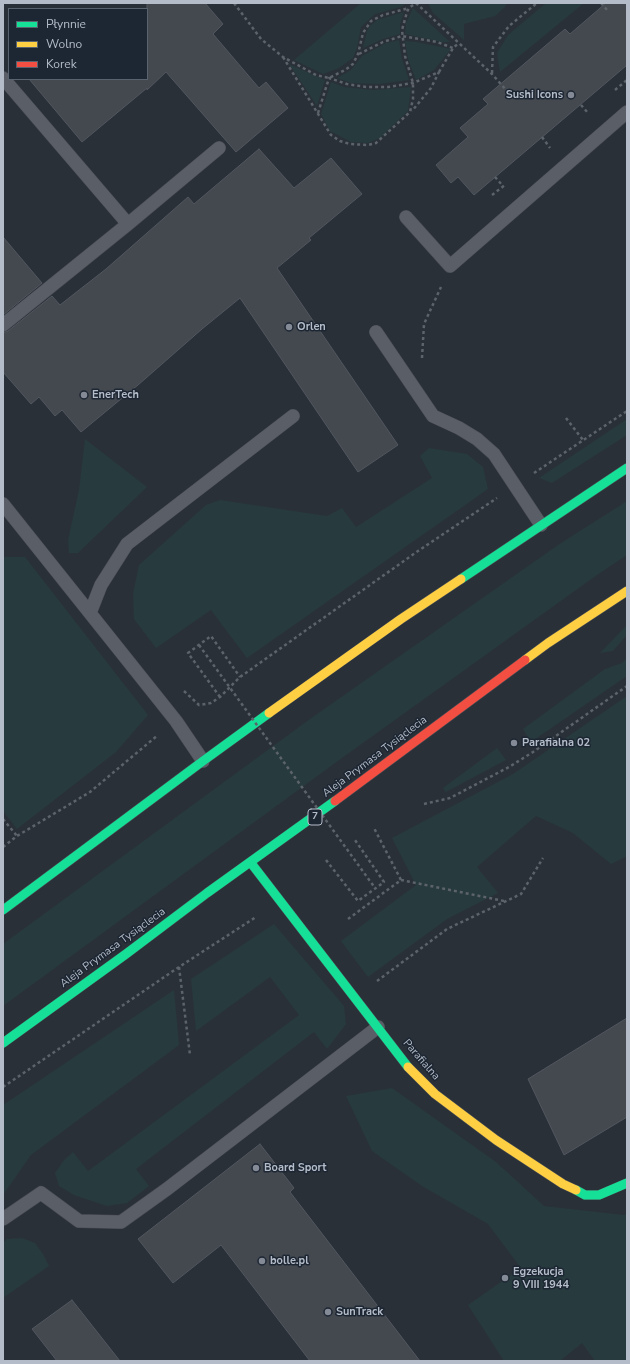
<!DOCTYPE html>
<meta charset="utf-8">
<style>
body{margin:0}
#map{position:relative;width:630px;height:1364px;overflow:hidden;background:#2a3038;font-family:"Nunito Sans",sans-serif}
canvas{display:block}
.frame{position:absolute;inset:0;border:4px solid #b4bcc9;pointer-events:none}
.legend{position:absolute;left:8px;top:8px;width:140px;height:72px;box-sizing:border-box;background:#1d2633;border:1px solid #59626f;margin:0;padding:5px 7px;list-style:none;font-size:12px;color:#b4bcc9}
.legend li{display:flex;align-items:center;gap:8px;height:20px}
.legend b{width:20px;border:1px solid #59626f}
</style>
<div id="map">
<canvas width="630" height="1364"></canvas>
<div class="frame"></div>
<ul class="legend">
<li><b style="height:5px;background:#16e098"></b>Płynnie</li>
<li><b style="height:5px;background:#ffcf43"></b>Wolno</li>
<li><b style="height:5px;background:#f24e42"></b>Korek</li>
</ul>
</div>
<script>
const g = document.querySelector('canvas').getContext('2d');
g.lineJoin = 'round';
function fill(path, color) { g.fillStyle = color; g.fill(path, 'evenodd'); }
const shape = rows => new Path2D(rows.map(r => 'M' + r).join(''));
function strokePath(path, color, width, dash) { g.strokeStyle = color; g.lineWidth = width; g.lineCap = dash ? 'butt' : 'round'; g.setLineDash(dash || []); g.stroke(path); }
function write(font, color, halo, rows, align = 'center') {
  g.font = font + ' "Nunito Sans",sans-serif'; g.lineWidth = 3; g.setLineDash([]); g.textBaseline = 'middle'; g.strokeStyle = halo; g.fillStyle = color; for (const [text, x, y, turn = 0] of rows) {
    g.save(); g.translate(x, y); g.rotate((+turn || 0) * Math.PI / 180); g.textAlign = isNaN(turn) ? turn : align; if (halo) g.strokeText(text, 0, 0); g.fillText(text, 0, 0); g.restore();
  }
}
fill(shape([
 [361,3,407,3,401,7,375,14,361,27,357,48,353,58,339,68,323,74,294,60],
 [428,3,507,3,505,7,495,16,464,24,464,40,433,13],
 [546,3,584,3,500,72,497,53,508,35],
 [413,8,450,42,441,42,405,34,406,23],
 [404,12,400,25,400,34,383,39,363,48,367,31,370,26,377,20],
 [399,40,402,59,409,80,379,84,351,83,337,78,351,70,362,56,386,43],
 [405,41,416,42,451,49,434,70,416,80,408,59],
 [289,64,325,80,317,106],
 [331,82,344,87,373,90,411,87,408,111,380,138,368,143,351,142,330,131,321,114],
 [627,419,627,435,552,483,539,478],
 [85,439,147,487,78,553,69,553,68,540,79,490],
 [429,448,467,454,483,467,488,489,247,658,211,610,156,648,134,619,133,594,139,565,206,505,220,500,327,516,342,508,356,527,432,478,420,456],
 [627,501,627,555,597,575,342,758,3,1006,3,944,310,719,558,545],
 [3,557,25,557,148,715,116,752,17,829,3,811],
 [627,625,627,635,613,651,600,653],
 [627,658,627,676,531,742,523,729,605,669,622,663],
 [627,696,627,856,611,864,573,833,536,816,477,867,498,893,447,919,368,977,341,941,416,885,392,838,513,774],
 [497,748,506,760,446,792,443,788],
 [274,924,344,1006,346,1024,327,1049,314,1032,223,1102,136,1169,149,1186,127,1203,107,1206,74,1195,59,1186,55,1173,64,1160,73,1152,88,1171,299,1015,270,977,196,1031,191,979],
 [174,990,179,1045,31,1155,3,1195,3,1105],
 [392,1088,496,1162,544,1206,624,1215,627,1214,627,1361,595,1361,582,1343,560,1361,504,1361,468,1305,521,1268,488,1224,422,1186,372,1151,346,1096],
 [22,1238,35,1243,43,1254,49,1266,3,1298,3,1242,7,1239]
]), '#273a3e');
const building = shape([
 [147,3,205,3,223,24,213,34,259,88,266,82,288,108,236,152,166,72,147,90,147,88,82,142,29,79,147,79,147,3],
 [606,3,627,3,627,65,474,195,458,177,451,183,436,165,468,137,460,128,488,104,483,99,565,29,570,34,606,3],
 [259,149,294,188,331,158,362,194,309,238,311,240,277,268,398,445,358,472,240,298,202,329,138,385,81,432,62,410,55,416,39,397,31,404,3,372,3,333,8,331,52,296,60,305,106,269,188,197,194,204,259,149],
 [3,237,42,283,3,315,3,237],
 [627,1018,627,1117,564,1155,528,1079,627,1018],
 [260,1144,294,1188,290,1192,420,1361,310,1361,221,1245,173,1283,138,1239,260,1144],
 [72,1300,120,1361,57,1361,32,1329,72,1300]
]);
fill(building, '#444950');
strokePath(building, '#52575f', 1);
const lane = shape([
 [3,78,128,224],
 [406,217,450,266,627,112],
 [3,325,128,224,219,148],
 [376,332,433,416,459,428,477,439,494,454,541,525],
 [3,504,176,721,203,761],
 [90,613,101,585,127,544,293,416],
 [3,1219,41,1193,79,1221,121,1222,167,1189,378,1027]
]);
const fast = shape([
 [461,579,627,468],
 [251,863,408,1067],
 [3,910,203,761,269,713],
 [3,1043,126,954,207,893,335,801],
 [576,1190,585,1195,599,1195,627,1183]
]);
const slow = shape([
 [525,660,548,643,627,591],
 [269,713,401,619,461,579],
 [408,1067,435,1094,496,1140,563,1184,576,1190]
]);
const jam = shape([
 [335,801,525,660]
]);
strokePath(lane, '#484c53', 14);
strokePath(fast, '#484c53', 10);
strokePath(slow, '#484c53', 10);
strokePath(jam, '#484c53', 10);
strokePath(shape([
 [234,3,261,39,283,57,316,75,329,78,345,70,353,64,358,54,363,33,371,21,383,15,409,8],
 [416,3,492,74,506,90],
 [601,3,608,11],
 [359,54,383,42,402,36,437,42,453,48],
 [283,57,331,135,340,141,350,144,368,145,376,143,410,112,413,99,413,83,405,56,402,30,407,12,409,8,416,3],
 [439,72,453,48,459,43],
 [492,73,493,47,509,26,537,3],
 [615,90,627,80],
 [581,105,588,113],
 [318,113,329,78,347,84,366,87,388,87,413,83,439,72,431,88,412,111],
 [542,137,550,148],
 [495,177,503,186],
 [492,195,505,185],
 [422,358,424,324,441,287],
 [566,418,583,440],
 [534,473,627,411],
 [184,691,199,705,211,703,220,697,240,677,418,551,497,498],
 [220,697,188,653,211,636,240,677],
 [424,804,450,798,509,767,533,752,627,686],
 [3,819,17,836],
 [3,847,17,836,90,792,158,735],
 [326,860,358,901,384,882,355,840],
 [401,880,504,901],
 [348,919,401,880,374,828],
 [179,967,190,1055],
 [377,981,447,929,521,894,543,858],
 [3,1087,179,967,256,917]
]), '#5d636a', 2.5, [3, 3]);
strokePath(lane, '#5a5e66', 13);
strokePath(fast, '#16e098', 9);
strokePath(slow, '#ffcf43', 9);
strokePath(jam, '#f24e42', 9);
strokePath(shape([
 [199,645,375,888]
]), '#5d636a', 2.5, [3, 3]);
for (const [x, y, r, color] of [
 [571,95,4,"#848b96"],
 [289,327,4,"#848b96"],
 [84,395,4,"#848b96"],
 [514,743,4,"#848b96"],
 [256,1168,4,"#848b96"],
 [262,1261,4,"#848b96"],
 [505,1278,4,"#848b96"],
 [328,1312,4,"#848b96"]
]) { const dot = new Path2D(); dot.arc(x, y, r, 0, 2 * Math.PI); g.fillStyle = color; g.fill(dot); strokePath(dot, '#1d2633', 1.5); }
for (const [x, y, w] of [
 [315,817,14]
]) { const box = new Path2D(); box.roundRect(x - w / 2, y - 8, w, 16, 3); g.fillStyle = '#1d2633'; g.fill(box); strokePath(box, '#b4bcc9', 1); }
write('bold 10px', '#b4bcc9', null, [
 ["7",315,817]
]);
write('bold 11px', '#b4bcc9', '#1d2633', [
 ["Sushi Icons",563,95,"right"],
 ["Orlen",297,327],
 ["EnerTech",92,395],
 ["Parafialna 02",522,743],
 ["Board Sport",264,1168],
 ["bolle.pl",270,1261],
 ["Egzekucja",513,1272],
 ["9 VIII 1944",513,1285],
 ["SunTrack",336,1312]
], 'left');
write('11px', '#b4bcc9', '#1d2633', [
 ["Aleja Prymasa Tysiąclecia",375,757,-37],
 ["Aleja Prymasa Tysiąclecia",113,948,-36],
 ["Parafialna",421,1060,49]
]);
</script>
